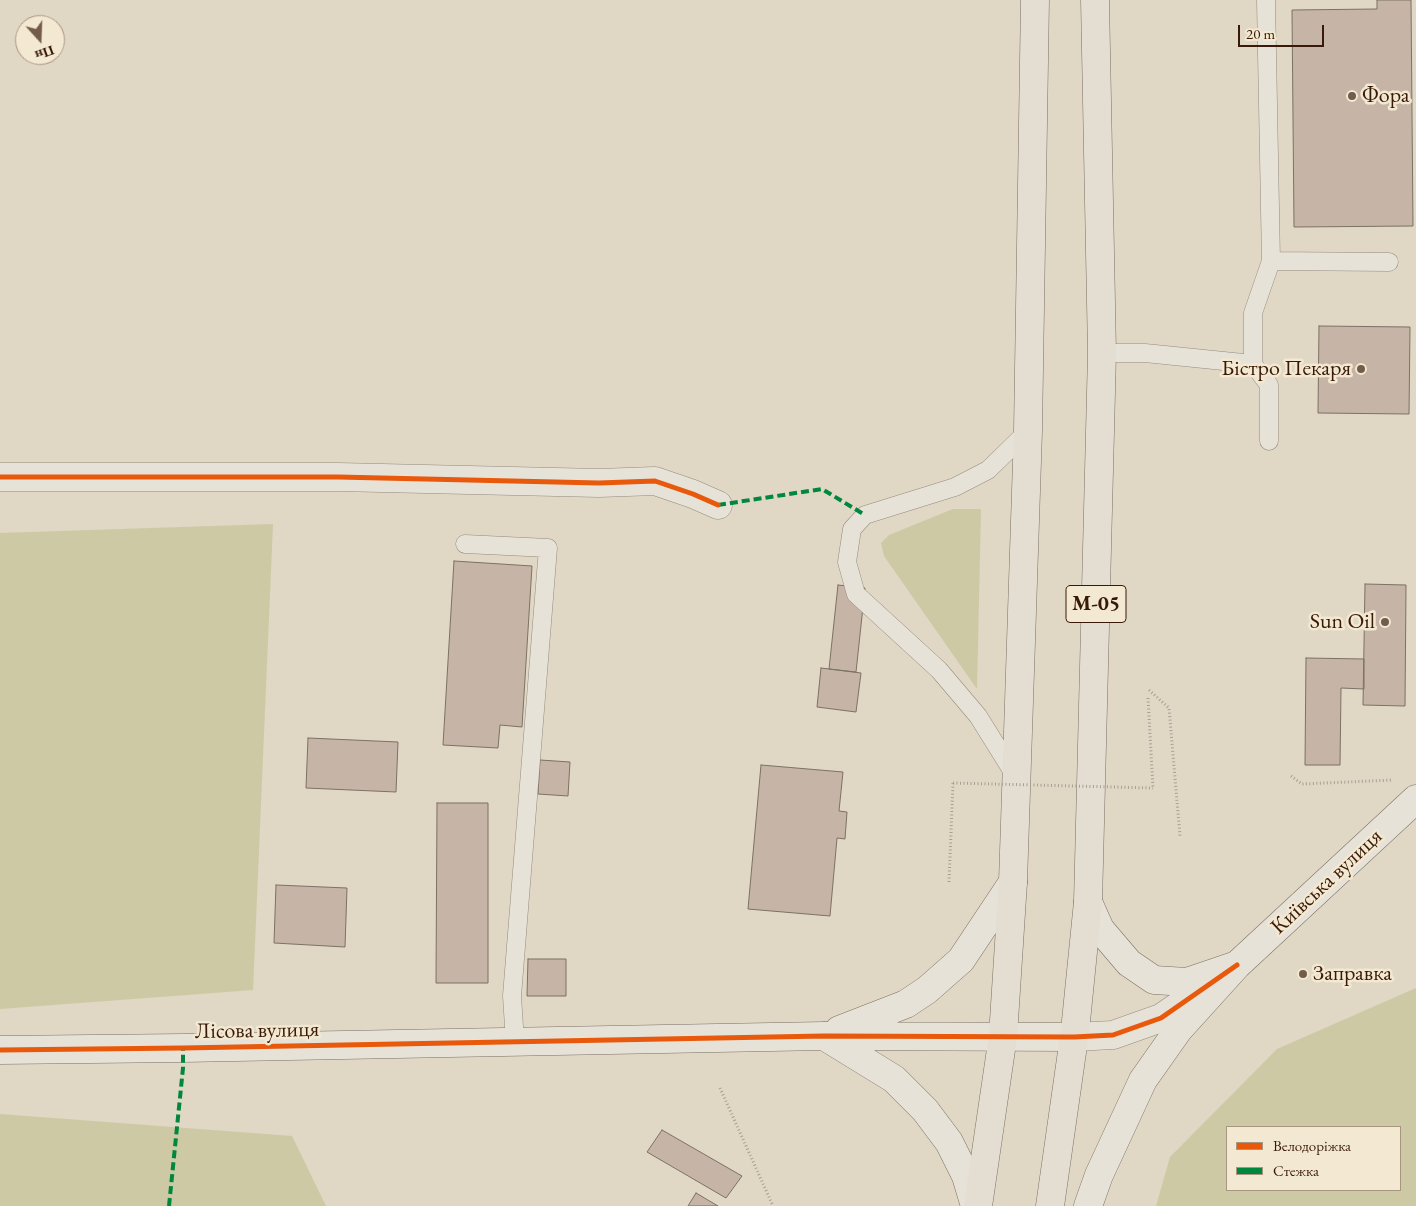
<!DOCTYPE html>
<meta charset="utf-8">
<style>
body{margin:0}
#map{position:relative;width:1416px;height:1206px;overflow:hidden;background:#e0d7c4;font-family:"EB Garamond",serif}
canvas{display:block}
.legend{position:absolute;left:1226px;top:1126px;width:175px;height:65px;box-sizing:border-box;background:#f3e8d1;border:1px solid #a99681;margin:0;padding:6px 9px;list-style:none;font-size:15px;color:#391a08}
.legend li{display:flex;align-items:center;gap:10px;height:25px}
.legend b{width:25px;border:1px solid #a99681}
.north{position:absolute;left:15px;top:15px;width:50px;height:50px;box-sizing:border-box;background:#f3e8d1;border:1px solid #a99681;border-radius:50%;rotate:160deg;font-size:14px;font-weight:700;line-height:20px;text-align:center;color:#391a08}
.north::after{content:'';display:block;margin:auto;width:18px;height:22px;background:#735c4a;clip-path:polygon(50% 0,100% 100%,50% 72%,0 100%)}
.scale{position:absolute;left:1238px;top:25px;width:86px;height:22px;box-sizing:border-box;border:2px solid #391a08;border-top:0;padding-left:6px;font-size:15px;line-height:18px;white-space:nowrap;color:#391a08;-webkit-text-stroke:4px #f3e8d1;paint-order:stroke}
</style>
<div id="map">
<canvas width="1416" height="1206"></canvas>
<ul class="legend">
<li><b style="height:6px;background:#e8590c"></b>Велодоріжка</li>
<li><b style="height:6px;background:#00873e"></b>Стежка</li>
</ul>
<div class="north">Пн</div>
<div class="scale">20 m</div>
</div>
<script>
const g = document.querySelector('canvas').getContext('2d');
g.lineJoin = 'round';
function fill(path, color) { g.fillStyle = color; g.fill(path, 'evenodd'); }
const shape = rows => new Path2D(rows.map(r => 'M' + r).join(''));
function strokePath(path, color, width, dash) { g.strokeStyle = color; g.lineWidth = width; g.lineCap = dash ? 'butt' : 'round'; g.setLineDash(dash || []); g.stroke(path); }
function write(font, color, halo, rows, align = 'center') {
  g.font = font + ' "EB Garamond",serif'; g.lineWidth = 5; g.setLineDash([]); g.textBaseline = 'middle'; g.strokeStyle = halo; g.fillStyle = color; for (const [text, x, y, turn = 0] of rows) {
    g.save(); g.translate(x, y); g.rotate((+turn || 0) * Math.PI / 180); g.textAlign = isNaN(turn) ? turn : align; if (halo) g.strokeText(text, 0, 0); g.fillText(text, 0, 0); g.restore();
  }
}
fill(shape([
 [953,509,981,509,977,689,884,556,881,543,889,535],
 [273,524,253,990,0,1009,0,533],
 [1416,988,1416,1206,1156,1206,1170,1157,1277,1049],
 [1400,1127,1400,1190,1227,1190,1227,1127],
 [0,1114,292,1136,326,1206,0,1206]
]), '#cdc9a5');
const building = shape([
 [1377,0,1411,0,1413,226,1294,227,1292,10,1377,9,1377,0],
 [1319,326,1410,327,1409,414,1318,413,1319,326],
 [454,561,532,566,522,727,500,725,498,748,443,745,454,561],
 [1365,584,1406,585,1405,706,1363,705,1365,584],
 [838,585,865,588,856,672,829,669,838,585],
 [1306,658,1364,659,1364,689,1341,688,1340,765,1305,765,1306,658],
 [821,668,861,673,856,712,817,707,821,668],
 [308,738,398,742,396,792,306,788,308,738],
 [540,760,570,762,568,796,538,794,540,760],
 [761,765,843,772,839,811,847,812,845,839,837,838,830,916,748,909,761,765],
 [437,803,488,803,488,983,436,983,437,803],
 [276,885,347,888,345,947,274,943,276,885],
 [528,959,566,959,566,996,527,996,528,959],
 [662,1130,742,1176,726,1198,647,1152,662,1130],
 [696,1193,718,1206,688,1206,696,1193]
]);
fill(building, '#c6b4a7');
strokePath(building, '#7b7165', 1);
const lane = shape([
 [1266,0,1271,261],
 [1102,353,1145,353,1253,364,1269,385,1269,441],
 [1253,364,1253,313,1271,261,1389,262],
 [465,544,548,548,512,996,515,1042],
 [1016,777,978,716,939,670,856,594,847,562,852,529,865,515,955,487,988,470,1028,431]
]);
const street = shape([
 [0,477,338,477,599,483,655,481,693,494,718,505],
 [1074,1037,1113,1035,1161,1018,1218,979]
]);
const secondary = shape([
 [1088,902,1100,929,1129,963,1154,980,1187,982,1234,966],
 [839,1030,906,1004,927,990,961,960,1013,882],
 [824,1036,894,1079,925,1110,949,1142,966,1176,975,1206],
 [0,1050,183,1048,824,1036,1074,1037],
 [1088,1206,1099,1175,1143,1080,1179,1029,1237,965,1416,799]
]);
const highway = shape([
 [978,1206,1003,1036,1013,882,1028,431,1035,0],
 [1050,1206,1075,1031,1088,902,1102,353,1095,0]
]);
strokePath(lane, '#948b7e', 19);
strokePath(street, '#948b7e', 29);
strokePath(secondary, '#7b7165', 29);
strokePath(highway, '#7b7165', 29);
strokePath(shape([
 [1149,690,1169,708,1180,836],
 [1148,698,1153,788],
 [1291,776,1302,784,1393,780],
 [949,882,953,783],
 [720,1088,773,1206]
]), '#a69f96', 3, [1, 2.5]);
strokePath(lane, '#e7e2d8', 18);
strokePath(street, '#e7e2d8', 28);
strokePath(secondary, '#e7e2d8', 28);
strokePath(highway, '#e3ddd2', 28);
strokePath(shape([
 [953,783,1153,788]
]), '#a69f96', 3, [1, 2.5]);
strokePath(shape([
 [718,505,822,489,865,515],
 [169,1206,183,1068,183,1048]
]), '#00873e', 4, [8, 4]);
strokePath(shape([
 [0,477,338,477,599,483,655,481,693,494,718,505],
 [0,1050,183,1048,824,1036,1074,1037,1113,1035,1161,1018,1237,965]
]), '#e8590c', 5);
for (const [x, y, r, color] of [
 [1352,96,5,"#735c4a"],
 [1361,369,5,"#735c4a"],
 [1385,622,5,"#735c4a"],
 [1303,974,5,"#735c4a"]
]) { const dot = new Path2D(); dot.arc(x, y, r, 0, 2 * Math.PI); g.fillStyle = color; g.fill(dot); strokePath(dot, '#f3e8d1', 2); }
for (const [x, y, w] of [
 [1096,604,60]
]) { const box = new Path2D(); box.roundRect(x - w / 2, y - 18.5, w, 37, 4); g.fillStyle = '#f3e8d1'; g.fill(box); strokePath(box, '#391a08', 1); }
write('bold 21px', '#391a08', null, [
 ["М-05",1096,604]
]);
write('22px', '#391a08', '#f3e8d1', [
 ["Фора",1362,96],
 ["Бістро Пекаря",1351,369,"right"],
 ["Sun Oil",1375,622,"right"],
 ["Заправка",1313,974]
], 'left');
write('22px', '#391a08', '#f3e8d1', [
 ["Київська вулиця",1327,882,-43],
 ["Лісова вулиця",257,1031,-1]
]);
</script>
